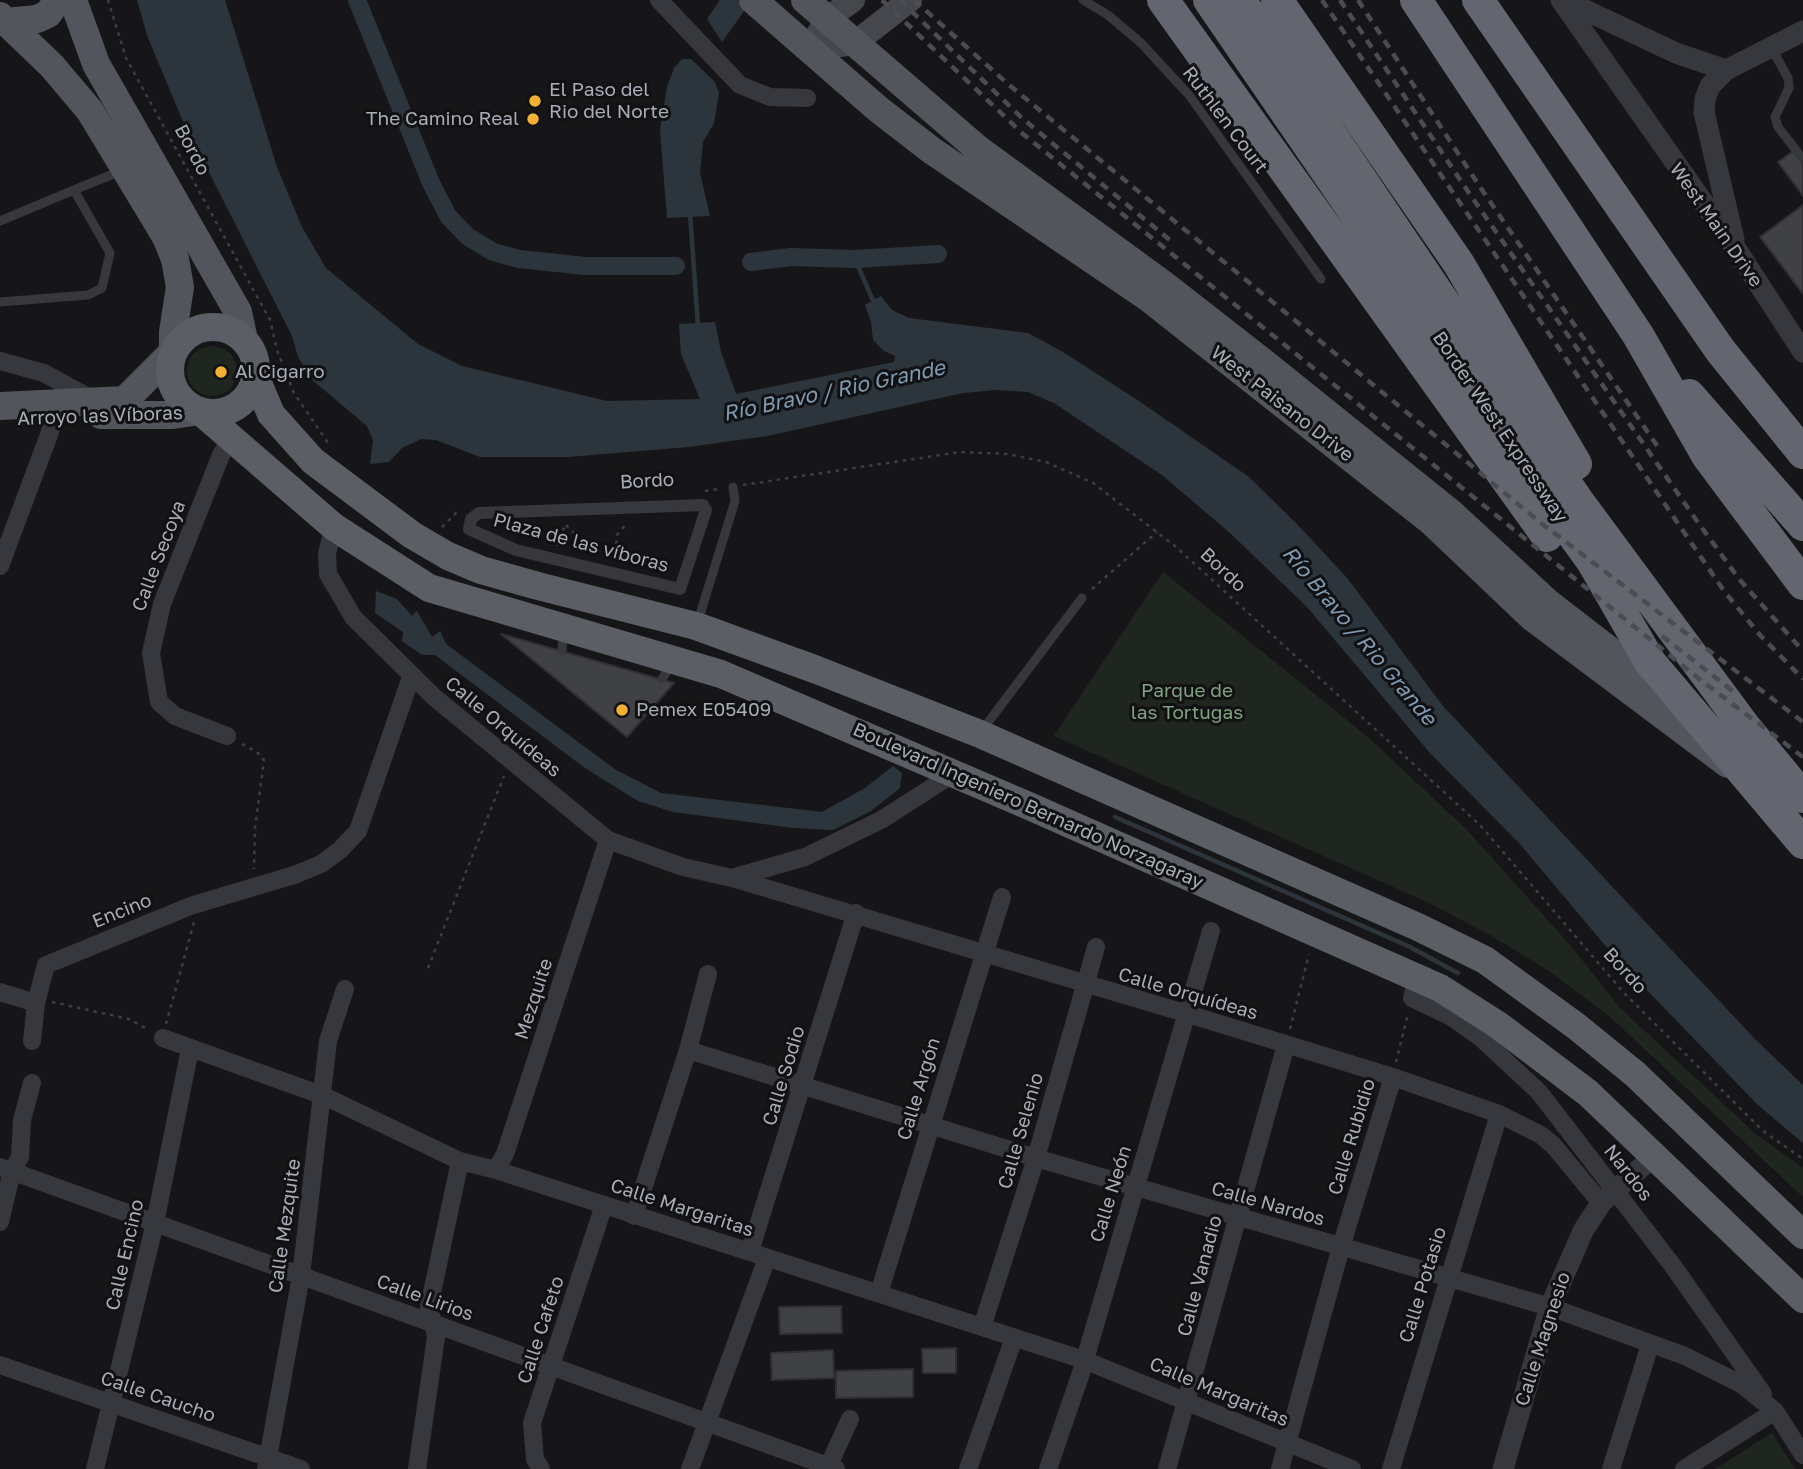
<!DOCTYPE html>
<meta charset="utf-8">
<style>
body{margin:0}
canvas{display:block;background:#161618}
</style>
<canvas width="1803" height="1469"></canvas>
<script>
const g = document.querySelector('canvas').getContext('2d');
g.lineJoin = 'round';
function fill(path, color) { g.fillStyle = color; g.fill(path, 'evenodd'); }
const shape = rows => new Path2D(rows.map(r => 'M' + r).join(''));
function strokePath(path, color, width, dash) { g.strokeStyle = color; g.lineWidth = width; g.lineCap = dash ? 'butt' : 'round'; g.setLineDash(dash || []); g.stroke(path); }
function write(font, color, halo, rows, align = 'center') {
  g.font = font + ' "Golos Text",sans-serif'; g.lineWidth = 6; g.setLineDash([]); g.textBaseline = 'middle'; g.strokeStyle = halo; g.fillStyle = color; for (const [text, x, y, turn = 0] of rows) {
    g.save(); g.translate(x, y); g.rotate((+turn || 0) * Math.PI / 180); g.textAlign = isNaN(turn) ? turn : align; if (halo) g.strokeText(text, 0, 0); g.fillText(text, 0, 0); g.restore();
  }
}
fill(shape([
 '187 371a25 25 0 1 1 50 0a25 25 0 1 1-50 0Z',
 [1163,572,1368,737,1467,830,1571,946,1620,1008,1757,1135,1803,1168,1803,1197,1608,1015,1546,969,1490,935,1427,902,1054,736],
 [1772,1433,1795,1469,1715,1469]
]), '#1e261f');
fill(shape([
 [137,0,225,0,277,167,302,227,326,268,418,344,462,366,607,401,700,399,681,354,679,324,715,322,721,352,736,394,894,362,895,356,884,351,873,340,871,322,865,305,881,296,892,310,909,318,1028,333,1063,352,1139,401,1249,477,1297,524,1348,579,1443,706,1754,1038,1803,1085,1803,1143,1758,1105,1615,957,1519,843,1430,753,1307,607,1230,533,1162,475,1054,403,1028,392,996,390,963,393,767,436,688,447,568,457,480,457,436,440,421,439,402,448,389,462,370,464,373,440,367,426,311,379,298,357,292,336,182,119,148,38],
 [720,0,752,0,722,42,707,19],
 [682,59,691,59,715,82,719,93,714,123,703,142,700,173,710,216,667,218,660,130,667,87,674,68],
 [376,591,397,599,412,616,417,611,432,637,440,631,446,644,616,770,661,793,822,812,865,788,893,766,902,773,900,788,871,811,833,830,794,828,673,812,638,801,585,768,435,655,422,655,402,641,403,632,375,613]
]), '#2c353c');
strokePath(shape([
 [690,213,698,326],
 [855,259,874,303],
 [1115,817,1408,946,1458,973]
]), '#2c353c', 4.5);
strokePath(shape([
 [357,0,431,183,448,216,467,236,493,252,519,259,585,266,676,266],
 [751,262,791,257,855,259,938,254]
]), '#2c353c', 18);
const building = shape([
 [1793,151,1803,164,1803,196,1778,162,1793,151],
 [1803,205,1803,294,1760,237,1803,205],
 [501,634,674,683,627,737,501,634],
 [841,1306,842,1333,780,1334,779,1307,841,1306],
 [956,1348,956,1373,923,1373,922,1349,956,1348],
 [833,1350,834,1378,772,1380,771,1353,833,1350],
 [913,1369,913,1397,836,1398,836,1371,913,1369]
]);
fill(building, '#404145');
strokePath(building, '#303034', 2);
strokePath(shape([
 [108,0,126,58,270,320,277,350,294,393,330,446],
 [743,485,960,452,1008,454,1046,462,1093,483,1175,546,1480,825,1624,993,1763,1131,1803,1159],
 [705,491,719,489],
 [566,525,583,542,586,552],
 [442,527,459,510],
 [557,546,559,534,567,525],
 [615,561,617,535,627,523],
 [1092,589,1157,532],
 [242,744,257,752,264,760,255,828,254,869],
 [428,968,504,776],
 [52,1002,129,1019,149,1030],
 [166,1024,194,922],
 [1290,1029,1309,954],
 [1396,1062,1408,1014]
]), '#3d3f44', 2.5, [3.5, 5]);
strokePath(shape([
 [1083,0,1108,15,1141,43,1189,95,1321,279],
 [1772,49,1788,78,1789,88,1775,117,1778,127,1803,159],
 [0,221,74,190],
 [0,302,88,295,102,288,110,253,74,190,123,170],
 [698,621,735,501,733,487],
 [562,651,563,632],
 [662,679,673,662],
 [983,729,1082,598]
]), '#37383d', 9);
strokePath(shape([
 [703,505,706,510,680,589,516,550,469,529,471,519,479,513,703,505]
]), '#37383d', 12);
strokePath(shape([
 [659,0,740,85,770,97,807,98],
 [0,361,44,373,93,400],
 [334,527,327,553,328,574,353,617,434,697,608,840,683,867,732,878,805,857,881,820,953,774],
 [0,566,50,432,52,417],
 [227,736,175,716,159,702,151,653,162,604,221,455,231,439],
 [732,878,1188,1014,1393,1077,1499,1114,1541,1135,1553,1145,1601,1203],
 [1417,979,1412,998,1450,1016,1481,1038,1539,1092,1673,1266,1763,1394],
 [0,992,36,1003],
 [163,1038,324,1096,460,1161,496,1170,1084,1360,1352,1469],
 [32,1041,36,1003,46,965,193,905,297,874,321,864,340,850,358,831,411,677],
 [688,1050,1036,1158,1550,1307,1685,1356,1741,1384,1775,1411,1803,1455],
 [0,1167,836,1469],
 [496,1170,505,1154,608,840],
 [634,1216,688,1050,708,974],
 [0,1222,12,1171,20,1157,22,1120,32,1083],
 [750,1251,856,913],
 [879,1293,1002,897],
 [982,1327,1036,1158,1096,947],
 [0,1365,301,1469],
 [95,1469,155,1223,190,1049],
 [266,1469,301,1276,328,1041,345,989],
 [417,1469,436,1337,429,1307,460,1161],
 [541,1469,535,1459,532,1423,604,1205],
 [690,1469,767,1258],
 [827,1469,850,1419],
 [968,1469,1014,1338],
 [1048,1469,1081,1373,1211,931],
 [1167,1469,1286,1045],
 [1280,1469,1341,1247,1393,1077],
 [1391,1469,1499,1114],
 [1611,1469,1650,1345],
 [1684,1469,1775,1411]
]), '#37383d', 18);
strokePath(shape([
 [1561,0,1736,249,1803,352],
 [1564,0,1676,53,1726,70],
 [1734,240,1704,112,1705,99,1710,86,1726,70,1803,31],
 [1503,1469,1550,1307,1583,1231,1601,1203,1654,1156]
]), '#37383d', 21);
strokePath(shape([
 [817,36,827,19,853,0],
 [809,49,855,43,910,0]
]), '#45474d', 24);
strokePath(shape([
 [73,0,96,64,238,312,244,340],
 [753,0,878,109,931,150,1150,299,1432,522,1532,617,1728,764],
 [805,0,978,149,1163,284,1263,362,1452,514,1547,602,1670,697],
 [0,16,52,66,90,111,166,237,175,259,180,287,173,332,173,352,125,400,0,406],
 [6,22,37,19,48,14,58,0],
 [101,415,173,415,200,411]
]), '#53555c', 28);
strokePath(shape([
 '170 370a43 43 0 1 1 86 0a43 43 0 1 1-86 0Z',
 [255,376,271,414,313,461,412,535,448,556,481,570,538,586,696,626,817,670,980,734,1418,927,1485,960,1576,1026,1635,1074,1803,1235],
 [200,411,334,527,429,588,721,674,1029,806,1440,988,1498,1025,1588,1093,1803,1299]
]), '#5b5e65', 28);
strokePath(shape([
 [1163,0,1547,536],
 [1209,0,1460,366,1542,492,1592,561,1650,662,1803,843],
 [1240,0,1578,501,1745,727,1803,797],
 [1277,0,1459,264,1576,464],
 [1416,0,1638,335,1708,457,1803,584],
 [1478,0,1720,350,1803,453],
 [1689,395,1803,525]
]), '#63666e', 32);
strokePath(shape([
 [882,0,1023,134,1698,678,1803,757],
 [900,0,1023,119,1171,241],
 [914,0,1008,84,1541,523,1803,722],
 [1322,0,1724,591,1760,635,1803,679],
 [1340,0,1469,193,1697,521,1739,579,1803,651],
 [1358,0,1480,187,1660,450],
 [1662,636,1734,692]
]), '#4a4c52', 4.5, [9, 7]);
for (const [x, y, r, color] of [
 [535,101,7,"#f2b134"],
 [533,119,7,"#f2b134"],
 [221,372,7,"#f2b134"],
 [622,710,7,"#f2b134"]
]) { const dot = new Path2D(); dot.arc(x, y, r, 0, 2 * Math.PI); g.fillStyle = color; g.fill(dot); strokePath(dot, '#111113', 2.5); }
write('19px', '#a8adb8', '#111113', [
 ["El Paso del",549,90],
 ["Rio del Norte",549,112],
 ["The Camino Real",519,119,"right"],
 ["Al Cigarro",235,372],
 ["Pemex E05409",636,710]
], 'left');
write('19px', '#a8adb8', '#111113', [
 ["Ruthlen Court",1225,120,53],
 ["Bordo",192,150,62],
 ["West Main Drive",1716,225,55],
 ["West Paisano Drive",1282,404,38],
 ["Arroyo las Víboras",100,416,-2],
 ["Border West Expressway",1500,427,56],
 ["Bordo",647,481,-3],
 ["Plaza de las víboras",581,543,15],
 ["Calle Secoya",159,556,-69],
 ["Bordo",1223,570,43],
 ["Calle Orquídeas",503,727,40],
 ["Boulevard Ingeniero Bernardo Norzagaray",1028,806,24],
 ["Encino",122,911,-22],
 ["Bordo",1625,971,48],
 ["Calle Orquídeas",1188,994,16],
 ["Mezquite",534,999,-72],
 ["Calle Sodio",784,1076,-73],
 ["Calle Argón",919,1089,-73],
 ["Calle Selenio",1021,1131,-74],
 ["Calle Rubidio",1352,1137,-73],
 ["Nardos",1628,1173,52],
 ["Calle Neón",1111,1194,-73],
 ["Calle Nardos",1268,1204,16],
 ["Calle Margaritas",682,1208,18],
 ["Calle Mezquite",285,1226,-82],
 ["Calle Encino",125,1255,-77],
 ["Calle Vanadio",1200,1276,-75],
 ["Calle Potasio",1423,1285,-73],
 ["Calle Lirios",425,1298,20],
 ["Calle Cafeto",541,1330,-72],
 ["Calle Magnesio",1543,1339,-72],
 ["Calle Margaritas",1219,1392,23],
 ["Calle Caucho",158,1397,19]
]);
write('19px', '#7fa381', '#111113', [
 ["Parque de",1187,691],
 ["las Tortugas",1187,713]
]);
write('italic 21px', '#7f9bb3', '#111113', [
 ["Río Bravo / Rio Grande",834,391,-12],
 ["Río Bravo / Rio Grande",1359,636,50]
]);
</script>
